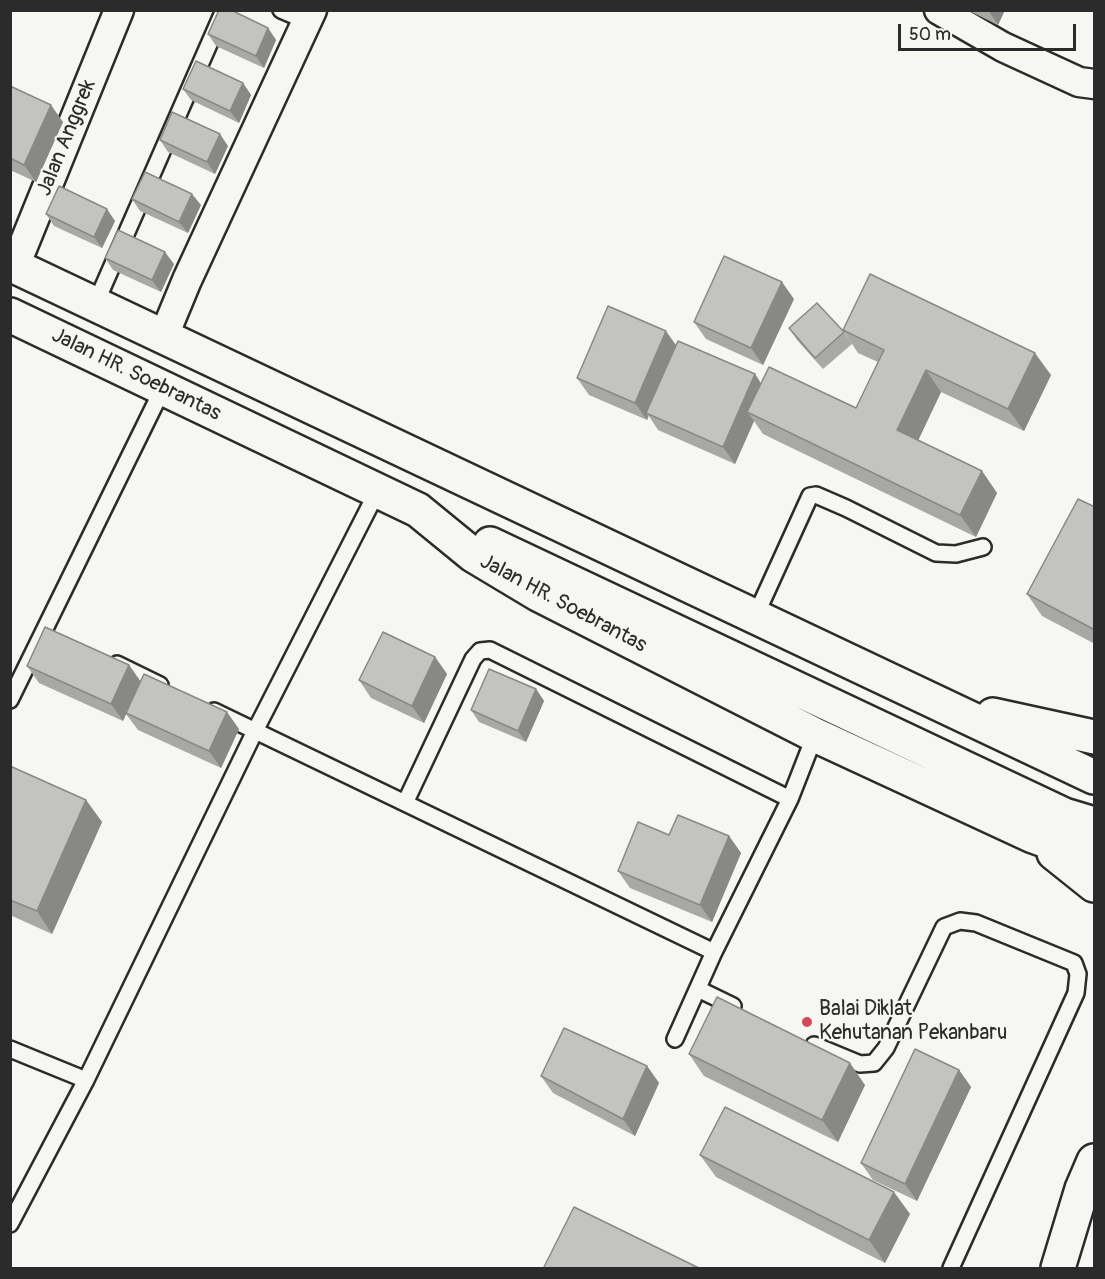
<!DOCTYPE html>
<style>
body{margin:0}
#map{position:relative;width:1105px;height:1279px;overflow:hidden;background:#f6f6f2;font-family:Pangolin,sans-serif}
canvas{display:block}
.frame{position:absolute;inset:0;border:12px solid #2b2b2b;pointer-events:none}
.scale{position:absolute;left:898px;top:24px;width:178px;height:27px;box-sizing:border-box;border:3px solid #2b2b2b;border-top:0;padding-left:8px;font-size:18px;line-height:21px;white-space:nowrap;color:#2b2b2b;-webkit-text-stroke:4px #f6f6f2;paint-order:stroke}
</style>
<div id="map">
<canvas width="1105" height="1279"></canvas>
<div class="frame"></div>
<div class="scale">50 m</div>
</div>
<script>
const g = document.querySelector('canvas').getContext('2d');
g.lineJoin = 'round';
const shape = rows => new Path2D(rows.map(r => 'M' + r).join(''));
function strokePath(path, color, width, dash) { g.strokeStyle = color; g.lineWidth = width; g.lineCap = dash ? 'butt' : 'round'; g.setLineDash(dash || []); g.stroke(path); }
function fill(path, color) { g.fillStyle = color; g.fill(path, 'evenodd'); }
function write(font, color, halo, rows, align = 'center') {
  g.font = font + ' Pangolin,sans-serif'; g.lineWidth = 4.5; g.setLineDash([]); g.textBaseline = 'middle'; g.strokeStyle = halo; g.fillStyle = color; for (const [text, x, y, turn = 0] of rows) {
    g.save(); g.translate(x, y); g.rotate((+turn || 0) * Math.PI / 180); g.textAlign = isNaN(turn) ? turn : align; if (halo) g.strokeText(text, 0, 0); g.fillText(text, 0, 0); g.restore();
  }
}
const lane = shape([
 [281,10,307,21],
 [95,305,224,10],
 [755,617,810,496,816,495,846,508,936,553,956,554,983,547],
 [117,664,160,685],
 [10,700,163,388],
 [214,711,714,952],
 [406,801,473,659,480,651,490,650,790,799],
 [698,989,733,1006],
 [675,1039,714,952,790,799,815,735],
 [814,1045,860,1064,874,1063,886,1048,944,927,960,921,976,923,1074,963,1078,974,1076,993,951,1268],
 [10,1049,86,1080],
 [10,1224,86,1080,255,731,378,490]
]);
const street = shape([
 [939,10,1003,47,1079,82,1094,84],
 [15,266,119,10],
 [163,338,187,280,312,10]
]);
const primary = shape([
 [10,264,1094,777],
 [10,315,418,510,473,555,538,594,815,735,1033,836,1094,858],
 [490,544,1064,815,1094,824],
 [993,715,1094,737],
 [1054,853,1094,885],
 [1058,1268,1082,1189,1094,1161]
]);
strokePath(lane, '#2b2b2b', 20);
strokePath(street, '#2b2b2b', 33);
strokePath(primary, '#2b2b2b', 38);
strokePath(lane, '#f6f6f2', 15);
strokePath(street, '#f6f6f2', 28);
strokePath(primary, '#f6f6f2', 33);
fill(shape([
 [967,10,1005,10,998,25],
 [268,28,276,40,264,68,216,46,208,34],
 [243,83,251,95,239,123,191,100,183,89],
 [10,86,63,122,36,182,10,170],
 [160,140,228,146,215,174,168,152],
 [132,199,201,205,188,233,140,211],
 [46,214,115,221,102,248,54,226],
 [105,258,174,264,161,292,113,270],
 [794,299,763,365,706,339,694,322],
 [789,328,844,332,852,344,823,369,797,340],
 [843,330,1051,375,1024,431,941,392,918,441,982,471,997,493,976,537,763,434,754,421,735,464,658,430,649,416,647,420,589,395,577,378,676,345,755,374,761,384,856,408,878,362,858,353],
 [1095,507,1095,644,1042,616,1027,594],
 [435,657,447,674,424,723,371,698,359,680],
 [129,665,140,681,239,729,221,768,138,730,126,714,123,721,39,683,27,666],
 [536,689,544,701,526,742,479,722,471,710],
 [10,766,86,800,102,822,52,934,10,915],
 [669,835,729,836,741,853,712,922,630,888,618,871],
 [689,1054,865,1085,838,1142,704,1076],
 [647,1066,659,1083,635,1136,553,1093,541,1076],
 [959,1070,971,1087,917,1201,873,1180,861,1163],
 [700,1155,910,1214,885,1263,716,1177]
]), '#a8a8a5');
fill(shape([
 [988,10,1005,10,998,25],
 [268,28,276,40,264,68,256,56],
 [243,83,251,95,239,123,230,111],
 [51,105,63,122,36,182,24,165],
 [220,134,228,146,215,174,207,162],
 [192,194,201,205,188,233,179,222],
 [107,209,115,221,102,248,94,237],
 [165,252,174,264,161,292,152,280],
 [782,282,794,299,763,365,751,348],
 [666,331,678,348,646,413,648,416,647,420,635,403],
 [1035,353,1051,375,1024,431,1008,409],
 [926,370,941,392,912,453,897,430],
 [755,374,766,391,747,412,754,421,735,464,723,447],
 [982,471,997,493,976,537,960,515],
 [435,657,447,674,424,723,412,706],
 [129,665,141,682,123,721,111,704],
 [536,689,544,701,526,742,518,731],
 [227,712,239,729,221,768,209,751],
 [86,800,102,822,52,934,37,911],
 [729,836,741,853,712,922,700,905],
 [850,1063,865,1085,838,1142,822,1120],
 [647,1066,659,1083,635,1136,623,1119],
 [959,1070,971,1087,917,1201,905,1184],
 [894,1192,910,1214,885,1263,869,1240]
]), '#888886');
const building = shape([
 [219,10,231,10,268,28,256,56,208,34,219,10],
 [196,61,243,83,230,111,183,89,196,61],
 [10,86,51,105,24,165,10,158,10,86],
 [172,112,220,134,207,162,160,140,172,112],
 [145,172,192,194,179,222,132,199,145,172],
 [59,186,107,209,94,237,46,214,59,186],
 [118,230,165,252,152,280,105,258,118,230],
 [724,256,782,282,751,348,694,322,724,256],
 [870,274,1035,353,1008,409,926,370,897,430,982,471,960,515,747,412,769,367,856,408,884,350,843,330,870,274],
 [817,303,844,332,815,358,789,328,817,303],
 [608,306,666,331,635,403,577,378,608,306],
 [678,341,755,374,723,447,646,413,678,341],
 [1078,499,1095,507,1095,630,1027,594,1078,499],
 [45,627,129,665,111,704,27,666,45,627],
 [383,632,435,657,412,706,359,680,383,632],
 [489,669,536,689,518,731,471,710,489,669],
 [144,674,227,712,209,751,126,713,144,674],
 [10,766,86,800,37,911,10,900,10,766],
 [678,815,729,836,700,905,618,871,638,822,669,835,678,815],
 [717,997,850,1063,822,1120,689,1054,717,997],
 [564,1028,647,1066,623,1119,541,1076,564,1028],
 [915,1049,959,1070,905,1184,861,1163,915,1049],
 [725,1107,894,1192,869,1240,700,1155,725,1107],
 [574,1207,701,1269,543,1269,574,1207]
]);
fill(building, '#c3c3c0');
strokePath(building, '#888886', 1.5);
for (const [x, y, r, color] of [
 [807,1022,6,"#d1495b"]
]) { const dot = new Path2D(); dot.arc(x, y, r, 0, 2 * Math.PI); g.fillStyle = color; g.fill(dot); strokePath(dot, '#f6f6f2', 2); }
write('21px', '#2b2b2b', '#f6f6f2', [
 ["Jalan Anggrek",67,138,-68],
 ["Jalan HR. Soebrantas",136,375,26],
 ["Jalan HR. Soebrantas",563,604,28]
]);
write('21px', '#2b2b2b', '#f6f6f2', [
 ["Balai Diklat",819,1010],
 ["Kehutanan Pekanbaru",819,1034]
], 'left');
</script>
